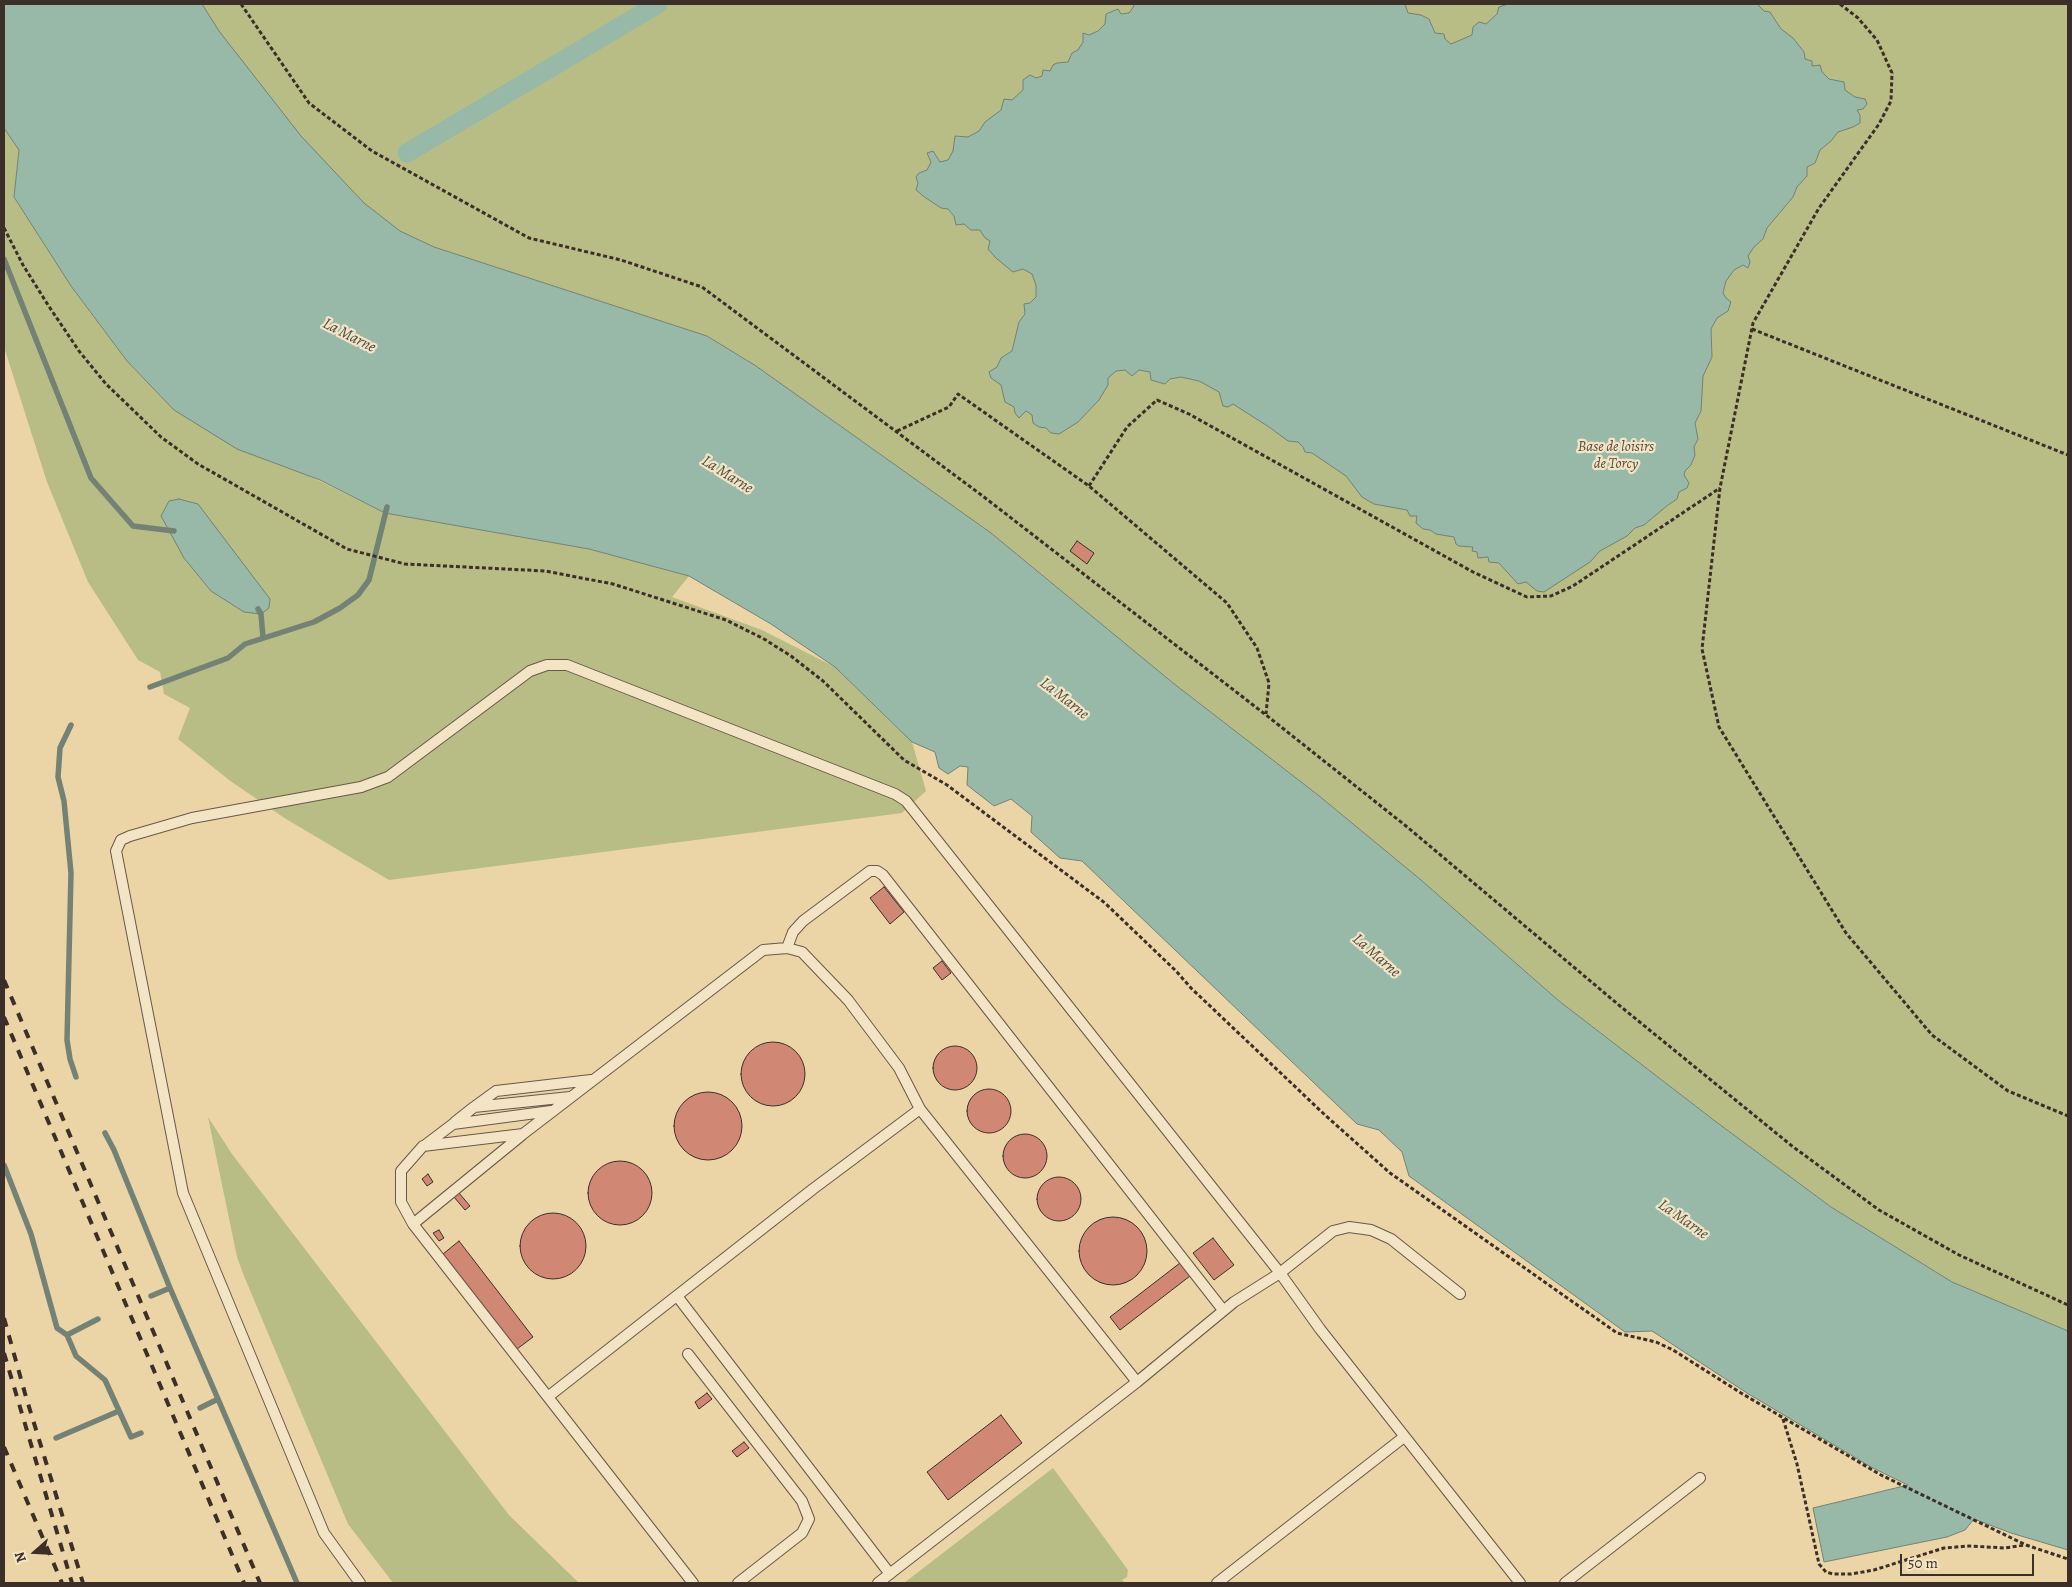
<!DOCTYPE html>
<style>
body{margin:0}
#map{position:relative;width:2072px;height:1587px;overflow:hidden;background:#ebd5a6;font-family:Alegreya,serif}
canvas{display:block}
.frame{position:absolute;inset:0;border:5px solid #3c2f29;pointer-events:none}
.north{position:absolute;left:10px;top:1527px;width:50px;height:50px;-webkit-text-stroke:4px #f2e4c5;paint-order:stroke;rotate:251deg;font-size:14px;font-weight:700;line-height:20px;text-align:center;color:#3c2f29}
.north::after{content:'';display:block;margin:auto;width:18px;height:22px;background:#3c2f29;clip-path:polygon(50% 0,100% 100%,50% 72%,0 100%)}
.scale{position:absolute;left:1900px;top:1554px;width:134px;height:22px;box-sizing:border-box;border:2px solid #3c2f29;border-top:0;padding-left:6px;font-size:15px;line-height:18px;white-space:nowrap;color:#3c2f29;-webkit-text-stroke:4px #f2e4c5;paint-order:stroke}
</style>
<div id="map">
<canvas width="2072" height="1587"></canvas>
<div class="frame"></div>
<div class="north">N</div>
<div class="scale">50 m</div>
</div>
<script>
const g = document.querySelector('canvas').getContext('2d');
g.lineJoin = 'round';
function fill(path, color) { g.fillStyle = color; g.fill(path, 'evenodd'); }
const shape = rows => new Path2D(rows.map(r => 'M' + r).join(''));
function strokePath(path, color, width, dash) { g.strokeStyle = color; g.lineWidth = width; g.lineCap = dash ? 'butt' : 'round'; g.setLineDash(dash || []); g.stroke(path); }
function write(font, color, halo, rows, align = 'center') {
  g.font = font + ' Alegreya,serif'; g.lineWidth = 4.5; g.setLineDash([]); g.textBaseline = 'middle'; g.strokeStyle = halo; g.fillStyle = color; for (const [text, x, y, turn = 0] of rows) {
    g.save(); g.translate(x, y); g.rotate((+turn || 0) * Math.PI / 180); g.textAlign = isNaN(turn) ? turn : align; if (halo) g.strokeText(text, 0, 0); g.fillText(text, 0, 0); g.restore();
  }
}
fill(shape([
 [189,4,2068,4,2068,1331,1952,1282,1831,1207,1715,1121,1559,1001,1421,880,1318,795,1173,683,991,533,756,366,707,336,434,247,376,227],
 [4,128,19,149,14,197,71,286,127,361,174,410,385,513,589,549,689,576,672,597,762,630,835,667,912,742,926,791,902,813,389,880,286,819,229,780,178,739,190,708,164,694,160,672,138,660,88,582,47,482,4,347],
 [208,1117,232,1154,509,1515,579,1583,393,1583,348,1524,244,1276,237,1257],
 [1053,1468,1128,1570,1127,1577,1122,1580,1125,1583,904,1583]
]), '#b8bd86');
const water = shape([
 [4,4,202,4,219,31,301,136,364,203,400,231,434,247,707,336,756,366,991,533,1173,683,1318,795,1421,880,1559,1001,1715,1121,1831,1207,1952,1282,2068,1331,2068,1550,2011,1533,1974,1519,1965,1530,1947,1537,1824,1562,1813,1508,1908,1485,1871,1467,1747,1393,1652,1331,1625,1332,1409,1176,1402,1152,1379,1130,1357,1124,1082,861,1060,858,1031,832,1032,816,1011,799,994,806,967,785,968,767,960,766,948,774,939,768,935,752,912,742,835,667,771,624,689,576,589,549,385,513,320,480,237,449,174,410,127,361,71,286,14,197,19,150,4,128,4,4],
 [1133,4,1405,4,1408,13,1421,15,1429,19,1435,33,1444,34,1445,39,1451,44,1472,35,1473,27,1479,22,1486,24,1497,14,1499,7,1508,4,1757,4,1764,11,1770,12,1781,29,1793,38,1804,52,1805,59,1812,61,1812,66,1820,65,1822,72,1829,79,1844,82,1845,90,1855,97,1865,99,1867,104,1863,109,1857,110,1860,115,1860,123,1853,127,1838,132,1831,141,1820,150,1815,163,1807,167,1807,176,1797,187,1793,197,1767,228,1763,239,1754,247,1748,256,1750,262,1748,268,1743,265,1734,270,1726,281,1723,293,1726,298,1731,302,1728,311,1717,318,1711,329,1712,357,1703,376,1701,411,1695,423,1698,439,1694,447,1695,455,1691,465,1685,471,1684,475,1689,483,1687,488,1679,492,1677,499,1668,505,1644,525,1635,528,1627,536,1600,551,1590,562,1544,592,1537,591,1526,582,1518,584,1499,563,1489,562,1488,557,1478,558,1477,552,1472,551,1473,547,1459,546,1456,544,1454,537,1436,534,1430,530,1423,529,1416,523,1417,516,1410,516,1407,510,1374,504,1362,497,1346,476,1312,453,1305,452,1303,447,1298,442,1288,441,1269,427,1233,404,1228,407,1223,406,1219,392,1199,381,1181,377,1170,379,1165,384,1151,380,1150,372,1139,370,1132,376,1125,370,1116,371,1108,378,1108,385,1099,400,1078,422,1059,434,1051,433,1046,428,1039,427,1033,423,1032,415,1026,411,1019,418,1015,413,1014,407,1005,402,1001,385,991,378,989,372,997,367,1001,358,1012,351,1019,322,1025,314,1024,304,1030,303,1036,297,1036,285,1032,274,1023,269,1013,272,996,258,988,249,990,241,985,238,980,230,971,230,964,224,956,225,954,216,948,209,941,208,923,196,916,190,918,183,916,177,919,173,927,170,931,162,927,153,933,151,940,162,948,160,953,151,955,136,968,137,979,131,985,122,1001,110,1004,99,1012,100,1023,90,1023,80,1030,75,1036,78,1042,76,1043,70,1050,71,1053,65,1057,63,1068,62,1072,53,1078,50,1083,42,1083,33,1089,35,1098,31,1105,24,1106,14,1118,9,1121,14,1129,13,1134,6,1133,4],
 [179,499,198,504,270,599,269,608,261,614,244,612,211,591,184,558,161,516,169,501,179,499]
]);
fill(water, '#98b9a7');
strokePath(water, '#738275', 1);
strokePath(shape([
 [4,259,91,478,133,526,174,531],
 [258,609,261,614,263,638],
 [150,687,228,658,245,644,314,622,340,608,358,595,369,580,387,507],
 [71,725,60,748,58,777,64,801,71,873,67,1040,70,1059,76,1077],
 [105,1133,114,1150,170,1288,151,1296],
 [4,1165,31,1234,57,1328,67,1335],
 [170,1288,218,1399,200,1408],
 [98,1319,67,1335,76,1356,105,1380,131,1437,141,1433],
 [218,1399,297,1583],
 [56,1438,119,1411]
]), '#738275', 5.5);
strokePath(shape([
 [407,153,658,4]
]), '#98b9a7', 19);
const building = shape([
 [1077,541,1094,553,1087,564,1070,551,1077,541],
 [884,887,904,912,890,924,870,898,884,887],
 [942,961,951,973,942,980,933,968,942,961],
 '741 1074a32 32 0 1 1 64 0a32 32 0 1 1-64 0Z',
 '933 1068a22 22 0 1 1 44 0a22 22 0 1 1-44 0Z',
 '967 1111a22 22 0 1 1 44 0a22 22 0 1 1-44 0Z',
 '674 1126a34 34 0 1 1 68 0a34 34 0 1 1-68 0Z',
 '1003 1156a22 22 0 1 1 44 0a22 22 0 1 1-44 0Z',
 '588 1193a32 32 0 1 1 64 0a32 32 0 1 1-64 0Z',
 [428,1174,433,1182,427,1186,422,1179,428,1174],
 '1037 1199a22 22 0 1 1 44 0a22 22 0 1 1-44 0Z',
 [459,1193,470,1206,465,1210,454,1197,459,1193],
 '520 1246a33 33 0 1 1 66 0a33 33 0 1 1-66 0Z',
 '1079 1251a34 34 0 1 1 68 0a34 34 0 1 1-68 0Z',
 [439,1230,444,1238,439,1241,433,1233,439,1230],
 [1213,1238,1234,1265,1214,1280,1193,1253,1213,1238],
 [459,1241,533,1337,517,1349,443,1254,459,1241],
 [1180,1263,1190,1276,1120,1330,1110,1317,1180,1263],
 [707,1393,712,1399,699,1409,695,1402,707,1393],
 [1001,1415,1022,1443,948,1500,927,1472,1001,1415],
 [744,1442,749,1448,737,1457,732,1451,744,1442]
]);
fill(building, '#d08773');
strokePath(building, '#3c2f29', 1);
const service = shape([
 [787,948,793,932,803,921,870,871,877,871,883,875,1223,1310],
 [474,1107,496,1091,591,1080],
 [455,1122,474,1107,570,1097],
 [424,1146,453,1124,551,1111],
 [413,1224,522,1135],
 [677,1296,890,1574],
 [688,1354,802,1501,809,1519,802,1533,738,1583],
 [1137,1382,1234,1302,1280,1273,1320,1329,1520,1583],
 [549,1396,813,1189,920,1109,899,1068,848,1000,802,952,787,948,763,950,523,1134,423,1146,401,1171,401,1202,413,1224,693,1583],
 [360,1583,324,1533,183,1193,116,851,121,840,130,836,192,818,361,787,388,777,530,671,547,665,567,665,895,794,906,801,1280,1273,1333,1231,1349,1227,1371,1230,1391,1239,1460,1294],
 [878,1583,1137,1382,920,1109],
 [1217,1583,1404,1437],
 [1565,1583,1700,1478]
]);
strokePath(service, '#685848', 12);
strokePath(shape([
 [241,4,309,103,372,151,529,238,621,260,702,287,984,497,1266,715,1406,826,1620,1006,1792,1146,1879,1210,1959,1255,2068,1305],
 [1840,4,1858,18,1877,40,1892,73,1891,101,1879,124,1819,208,1753,323,1720,488,1702,649,1719,727,1846,933,1932,1035,2008,1091,2068,1116],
 [4,228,23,265,48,305,79,351,106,384,161,437,198,464,347,549,405,564,545,571,613,584,726,620,764,639,791,656,823,681,904,760,947,785,1105,903,1176,971,1191,988,1325,1115,1390,1173,1617,1333,1656,1342,1673,1350,1741,1393,1881,1475,2026,1545,2068,1559],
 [1752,329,2068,455],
 [897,431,949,407,958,394,1089,486,1227,603,1257,648,1269,683,1266,714],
 [1089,486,1127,427,1157,400,1189,414,1473,572,1527,597,1551,596,1573,586,1720,488],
 [1783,1419,1797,1464,1819,1564,1826,1572,1833,1574,1851,1574,1874,1570,1944,1548,1969,1546,2005,1548,2025,1545]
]), '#3c2f29', 3, [4, 2.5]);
strokePath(service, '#f2e4c5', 10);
strokePath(shape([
 [4,980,260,1583],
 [4,1017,244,1583],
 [4,1318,26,1397,83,1583],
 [4,1353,72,1583],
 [4,1447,62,1583]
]), '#3c2f29', 4, [9, 9]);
write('italic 15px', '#554b3c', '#f2e4c5', [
 ["Base de loisirs",1616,447],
 ["de Torcy",1616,464]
]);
write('italic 16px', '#4e4b42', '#f2e4c5', [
 ["La Marne",349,336,27],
 ["La Marne",727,475,32],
 ["La Marne",1064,699,38],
 ["La Marne",1376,956,41],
 ["La Marne",1683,1220,35]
]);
</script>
